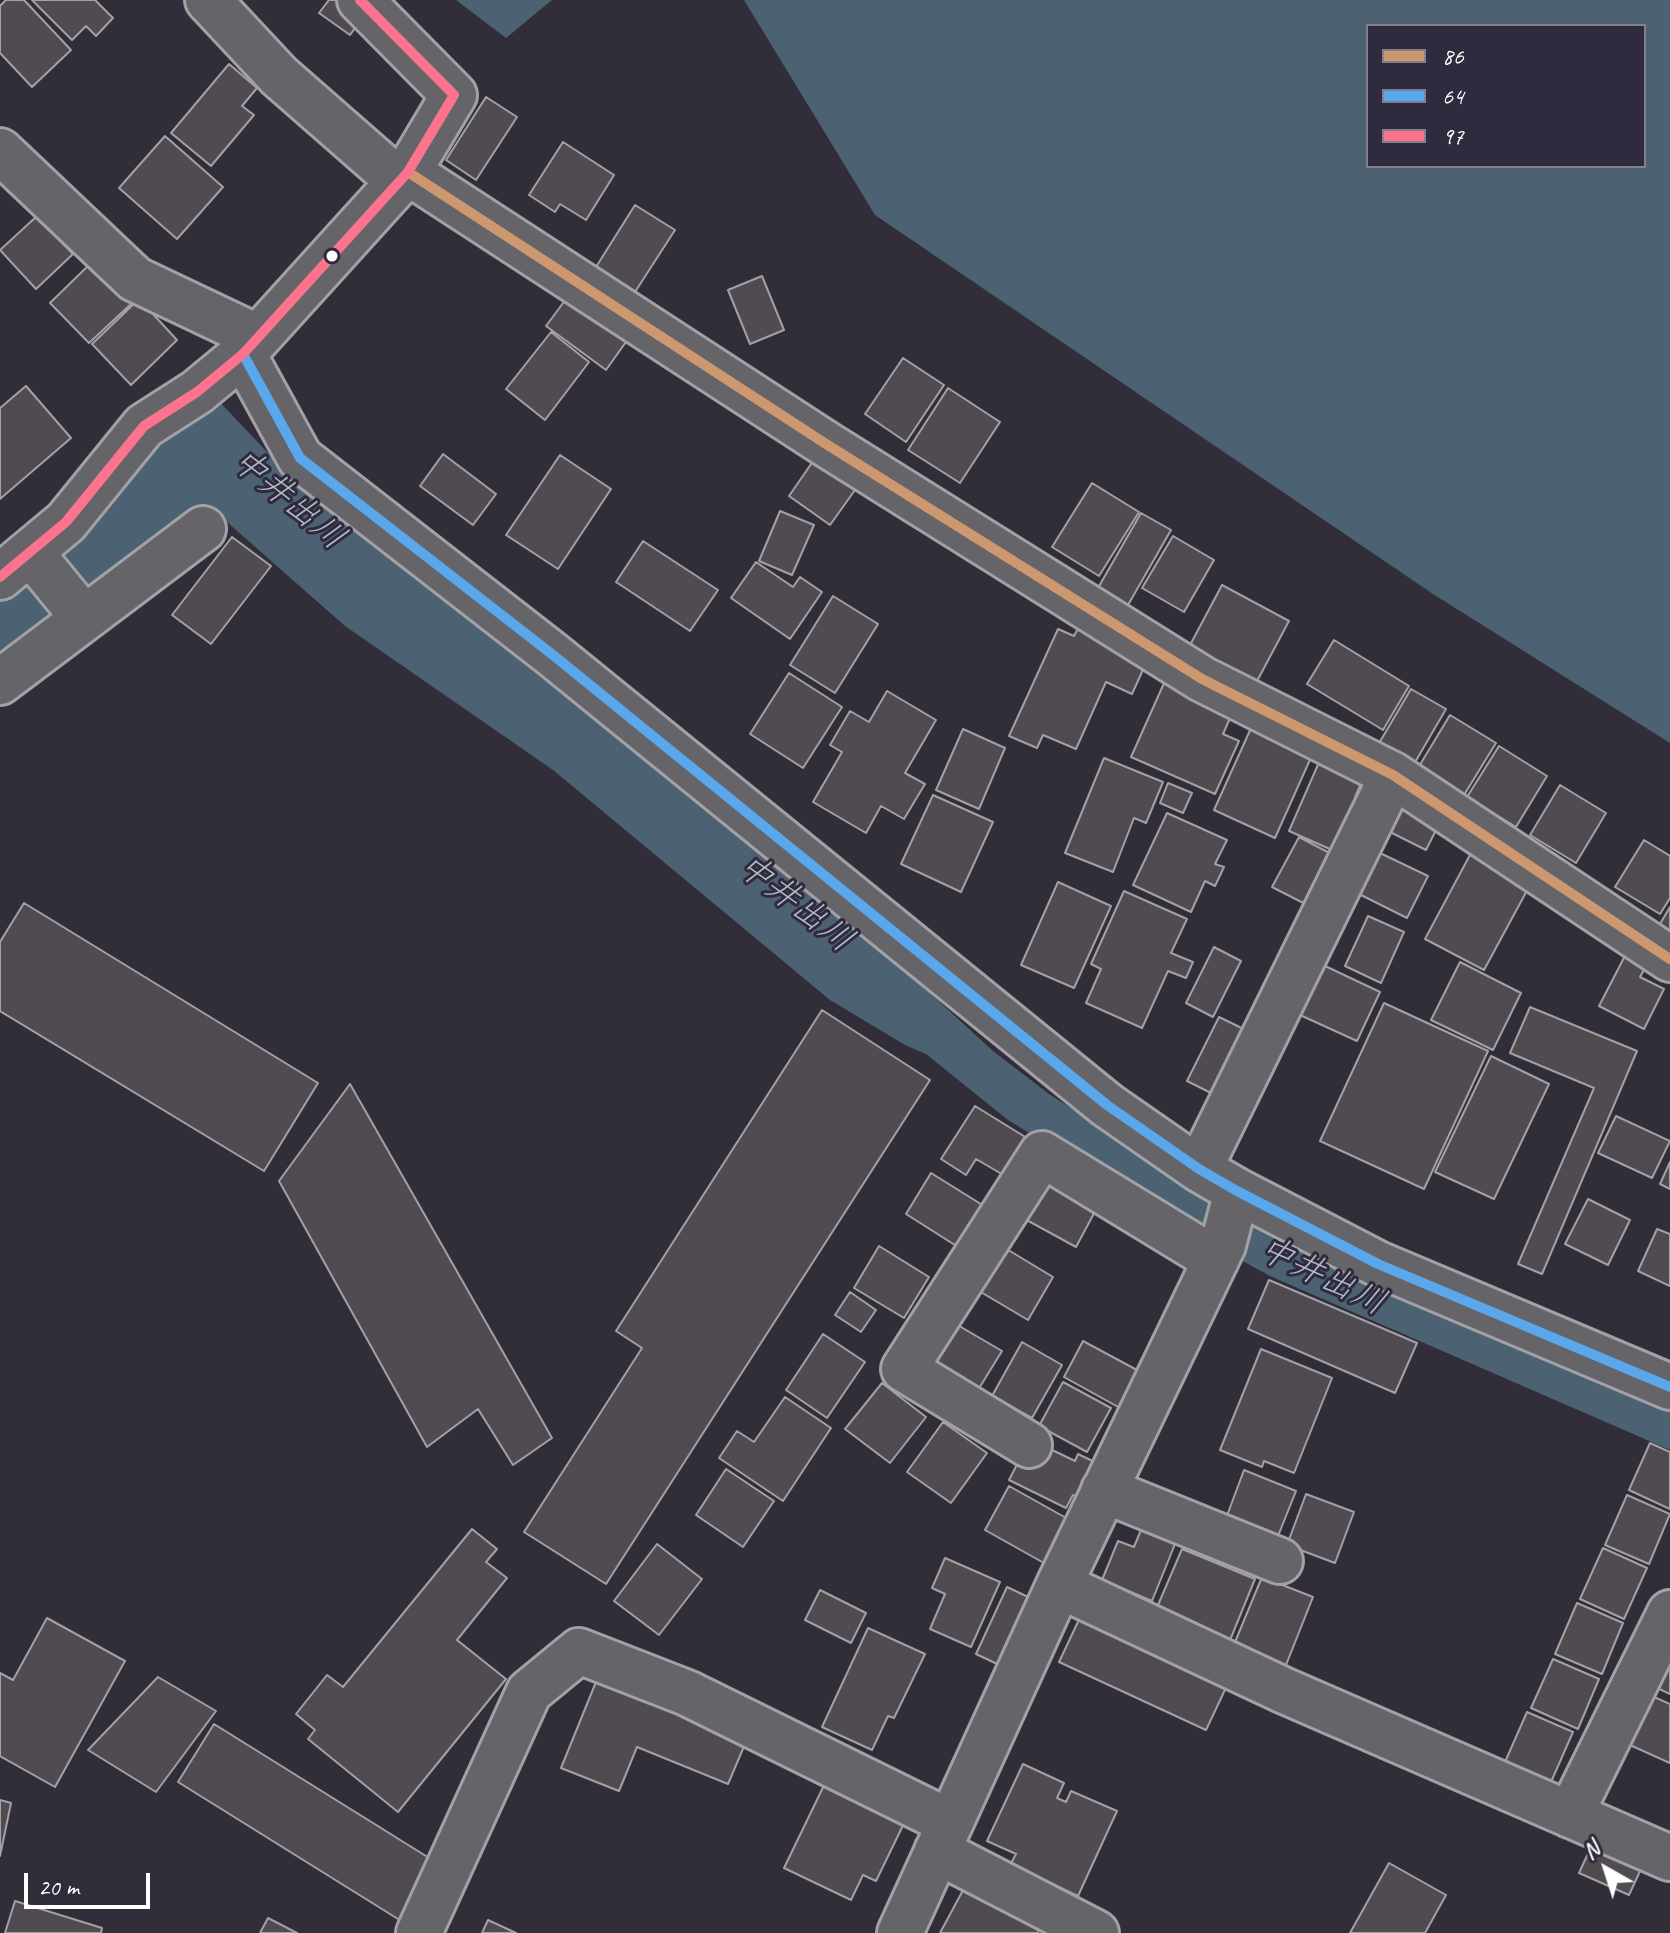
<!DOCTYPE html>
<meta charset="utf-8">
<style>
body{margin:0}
#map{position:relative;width:1670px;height:1933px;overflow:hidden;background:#312e39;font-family:Caveat,sans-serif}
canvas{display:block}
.legend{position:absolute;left:1366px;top:24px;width:280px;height:144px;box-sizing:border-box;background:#2f2a3d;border:2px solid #827f8b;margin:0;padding:10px 14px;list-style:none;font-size:24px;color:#fff}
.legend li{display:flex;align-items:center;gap:16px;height:40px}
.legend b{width:40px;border:2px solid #827f8b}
.north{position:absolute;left:1566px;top:1829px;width:80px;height:80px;-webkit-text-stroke:6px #2f2a3d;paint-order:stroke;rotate:321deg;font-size:22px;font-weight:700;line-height:32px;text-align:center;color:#fff}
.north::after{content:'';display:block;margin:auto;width:28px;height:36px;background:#fff;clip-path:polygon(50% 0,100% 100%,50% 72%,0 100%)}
.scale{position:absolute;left:24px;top:1873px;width:126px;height:36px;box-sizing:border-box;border:4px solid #fff;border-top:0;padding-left:10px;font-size:24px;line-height:28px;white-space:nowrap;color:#fff;-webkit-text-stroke:6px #2f2a3d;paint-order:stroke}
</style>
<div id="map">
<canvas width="1670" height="1933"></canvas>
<ul class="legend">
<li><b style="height:10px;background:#cd976f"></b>86</li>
<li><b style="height:10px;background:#5aa8eb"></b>64</li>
<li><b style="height:10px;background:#fc738d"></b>97</li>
</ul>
<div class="north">N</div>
<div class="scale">20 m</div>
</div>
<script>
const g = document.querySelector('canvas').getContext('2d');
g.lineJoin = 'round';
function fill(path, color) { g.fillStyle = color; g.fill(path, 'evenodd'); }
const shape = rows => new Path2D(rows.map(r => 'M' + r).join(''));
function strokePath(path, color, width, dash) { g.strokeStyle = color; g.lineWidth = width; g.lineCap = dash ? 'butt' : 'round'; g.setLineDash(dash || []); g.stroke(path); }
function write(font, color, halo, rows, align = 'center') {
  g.font = font + ' Caveat,"Klee One",sans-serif'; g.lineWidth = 6; g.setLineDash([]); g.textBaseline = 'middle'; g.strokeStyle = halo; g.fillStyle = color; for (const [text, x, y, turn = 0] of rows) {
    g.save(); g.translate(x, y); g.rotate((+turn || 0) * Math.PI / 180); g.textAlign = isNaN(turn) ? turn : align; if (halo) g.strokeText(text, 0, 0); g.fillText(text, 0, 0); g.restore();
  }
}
fill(shape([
 [456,0,552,0,506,38],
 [744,0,1670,0,1670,743,1433,594,875,215],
 [1368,26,1644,26,1644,166,1368,166],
 [213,395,287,473,332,513,716,815,897,963,993,1051,1049,1094,1169,1170,1670,1399,1670,1450,1270,1276,1197,1236,1008,1120,926,1054,905,1045,830,1000,553,770,345,626,219,515,0,667,0,602,24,584,155,440]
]), '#4c6273');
const building = shape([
 [6,0,24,0,71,50,32,87,0,53,0,6,6,0],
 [32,0,95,0,113,18,96,36,86,26,72,40,32,0],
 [329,0,339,0,363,17,350,35,319,13,329,0],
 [229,64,257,88,242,106,254,115,211,166,171,133,229,64],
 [486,97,517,117,476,180,446,160,486,97],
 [165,136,223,187,177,239,119,188,165,136],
 [563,142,614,175,586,220,560,204,555,212,529,195,563,142],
 [635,205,675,230,635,292,596,267,635,205],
 [37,216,73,254,36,289,0,250,37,216],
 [91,263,131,304,89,343,50,303,91,263],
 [762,276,784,330,750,344,728,290,762,276],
 [569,295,628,339,606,370,546,326,569,295],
 [139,299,177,340,131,385,92,344,139,299],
 [551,332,589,362,545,420,506,389,551,332],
 [903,358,944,385,906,442,865,414,903,358],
 [26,386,71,438,0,499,0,408,26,386],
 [948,388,1000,422,960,483,908,450,948,388],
 [443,454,496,494,473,525,420,486,443,454],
 [818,454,860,483,830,525,789,496,818,454],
 [560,455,611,489,558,569,506,535,560,455],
 [1092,483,1139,512,1099,576,1052,547,1092,483],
 [780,511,814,525,792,575,759,561,780,511],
 [1141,513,1171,530,1128,605,1098,588,1141,513],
 [1173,536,1214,560,1184,612,1142,588,1173,536],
 [232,537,271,566,211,644,172,615,232,537],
 [643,541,718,590,690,631,616,582,643,541],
 [756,562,793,587,800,577,822,592,790,639,731,598,756,562],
 [1222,585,1289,621,1256,683,1189,647,1222,585],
 [833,596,878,624,835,693,790,665,833,596],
 [1082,621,1151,652,1132,694,1106,682,1076,749,1043,735,1037,748,1009,736,1058,629,1074,636,1082,621],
 [1334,640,1409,686,1383,730,1307,684,1334,640],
 [1169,672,1231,716,1223,734,1239,741,1215,794,1131,757,1169,672],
 [789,673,842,707,803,768,750,734,789,673],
 [1411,689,1446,709,1410,771,1375,750,1411,689],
 [887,691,936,720,905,773,925,784,904,819,881,806,866,833,813,802,842,752,830,745,850,711,869,722,887,691],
 [1450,715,1496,743,1464,795,1418,768,1450,715],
 [1256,717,1317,744,1275,838,1214,810,1256,717],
 [963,729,1005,748,979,809,936,790,963,729],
 [1499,746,1547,776,1516,827,1467,797,1499,746],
 [1104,758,1163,782,1146,823,1134,818,1113,872,1065,853,1104,758],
 [1320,760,1363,779,1355,797,1371,804,1348,857,1289,831,1320,760],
 [1168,783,1192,793,1183,813,1160,803,1168,783],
 [1560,785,1606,813,1576,863,1530,835,1560,785],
 [933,795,993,822,961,892,901,864,933,795],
 [1405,798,1442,818,1426,850,1388,831,1405,798],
 [1167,813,1227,840,1215,864,1224,867,1215,886,1205,881,1191,912,1133,885,1167,813],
 [1299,837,1343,860,1317,910,1272,887,1299,837],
 [1644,840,1670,856,1670,898,1660,914,1615,887,1644,840],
 [1380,853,1428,876,1407,918,1359,894,1380,853],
 [1471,853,1530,885,1484,970,1425,939,1471,853],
 [1058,882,1111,906,1074,988,1021,965,1058,882],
 [1124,891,1187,919,1171,953,1193,962,1186,978,1168,971,1142,1028,1086,1003,1101,969,1091,964,1124,891],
 [24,903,318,1083,264,1171,0,1011,0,942,24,903],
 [1670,907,1670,937,1657,929,1670,907],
 [1368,916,1404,932,1381,983,1345,966,1368,916],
 [1214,947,1241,961,1213,1017,1186,1003,1214,947],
 [1628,950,1649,961,1640,977,1664,989,1644,1029,1599,1006,1628,950],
 [1460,962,1521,993,1493,1050,1431,1020,1460,962],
 [1323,965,1380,992,1357,1041,1300,1015,1323,965],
 [1384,1003,1488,1051,1424,1189,1320,1141,1384,1003],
 [1530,1007,1637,1051,1542,1274,1518,1264,1594,1088,1510,1053,1530,1007],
 [822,1010,930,1080,606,1584,524,1532,642,1348,616,1331,822,1010],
 [1219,1017,1258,1036,1225,1100,1187,1081,1219,1017],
 [1491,1056,1549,1084,1494,1199,1435,1172,1491,1056],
 [350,1084,552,1438,513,1465,478,1409,427,1447,279,1181,350,1084],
 [975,1106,1035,1143,1012,1180,976,1159,966,1175,941,1159,975,1106],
 [1616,1116,1670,1141,1652,1178,1598,1153,1616,1116],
 [1670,1162,1670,1189,1660,1184,1670,1162],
 [931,1173,984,1206,958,1247,906,1214,931,1173],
 [1047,1175,1099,1204,1076,1247,1023,1218,1047,1175],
 [1588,1199,1630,1220,1608,1265,1565,1244,1588,1199],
 [1657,1229,1670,1234,1670,1286,1638,1271,1657,1229],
 [1000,1245,1053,1277,1028,1320,974,1288,1000,1245],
 [879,1246,929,1277,904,1318,854,1288,879,1246],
 [1269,1280,1417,1343,1395,1393,1248,1329,1269,1280],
 [850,1292,876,1310,861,1332,835,1315,850,1292],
 [949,1320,1002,1351,978,1390,925,1359,949,1320],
 [823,1334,865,1362,827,1418,786,1390,823,1334],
 [1083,1341,1150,1377,1129,1413,1064,1377,1083,1341],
 [1022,1342,1062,1365,1032,1418,992,1396,1022,1342],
 [1261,1349,1332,1378,1294,1473,1264,1461,1262,1467,1220,1450,1261,1349],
 [1063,1382,1111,1408,1087,1452,1039,1426,1063,1382],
 [882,1383,926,1417,890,1463,845,1429,882,1383],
 [785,1397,831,1428,783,1501,719,1458,737,1431,754,1442,785,1397],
 [943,1422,987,1453,951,1503,907,1472,943,1422],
 [1650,1443,1670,1452,1670,1509,1629,1490,1650,1443],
 [1044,1446,1075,1461,1078,1454,1107,1468,1089,1503,1073,1495,1066,1508,1009,1480,1025,1449,1044,1446],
 [726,1469,774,1501,743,1547,696,1515,726,1469],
 [1244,1470,1296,1491,1276,1541,1225,1521,1244,1470],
 [1009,1486,1084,1528,1060,1572,985,1530,1009,1486],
 [1306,1494,1354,1512,1335,1563,1287,1545,1306,1494],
 [1627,1495,1670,1514,1649,1564,1605,1545,1627,1495],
 [1143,1525,1177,1539,1152,1601,1102,1580,1118,1541,1134,1547,1143,1525],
 [472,1529,497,1549,486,1562,507,1578,457,1640,506,1679,398,1812,308,1739,315,1730,296,1714,327,1675,343,1687,472,1529],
 [657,1544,702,1579,659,1635,614,1601,657,1544],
 [1603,1548,1647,1568,1624,1619,1580,1599,1603,1548],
 [1182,1549,1255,1579,1226,1650,1152,1619,1182,1549],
 [945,1558,1000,1582,971,1647,930,1629,945,1594,932,1588,945,1558],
 [1262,1577,1313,1597,1282,1675,1230,1654,1262,1577],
 [1007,1587,1043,1604,1012,1671,976,1654,1007,1587],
 [820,1590,866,1613,851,1643,805,1620,820,1590],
 [1577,1603,1623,1623,1602,1674,1555,1654,1577,1603],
 [1085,1607,1232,1675,1206,1730,1059,1662,1085,1607],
 [47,1618,125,1661,55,1787,0,1756,0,1673,13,1680,47,1618],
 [868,1628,925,1654,894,1718,888,1716,872,1750,822,1727,868,1628],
 [1670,1644,1670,1694,1651,1685,1670,1644],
 [1553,1659,1599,1679,1578,1729,1531,1708,1553,1659],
 [158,1677,216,1711,156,1792,88,1750,158,1677],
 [598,1677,748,1737,728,1784,637,1747,619,1791,561,1768,598,1677],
 [1643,1692,1670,1704,1670,1763,1621,1741,1643,1692],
 [1527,1712,1573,1732,1551,1782,1505,1762,1527,1712],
 [214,1724,442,1866,406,1924,178,1782,214,1724],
 [1023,1764,1064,1783,1057,1798,1066,1802,1071,1791,1117,1811,1078,1896,1010,1865,1016,1854,987,1841,1023,1764],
 [829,1775,909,1813,876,1881,863,1875,851,1900,784,1868,829,1775],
 [0,1800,11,1803,0,1856,0,1800],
 [1597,1834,1647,1856,1629,1895,1579,1873,1597,1834],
 [1389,1863,1446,1895,1425,1933,1350,1933,1389,1863],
 [969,1879,1045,1919,1038,1933,940,1933,969,1879],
 [15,1901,102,1928,101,1933,5,1933,15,1901],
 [268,1918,297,1933,260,1933,268,1918],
 [488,1920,516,1933,482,1933,488,1920]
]);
fill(building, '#504b50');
strokePath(building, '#a2a1a6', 2);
const minor = shape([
 [208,0,279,76,400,182],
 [0,151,135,279,257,337],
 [408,172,826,444,1202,679,1393,775,1670,959],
 [243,354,300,458,553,655,1107,1105,1199,1169,1237,1191,1378,1264,1670,1387],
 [30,552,84,618],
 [0,577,66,522,144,426,197,392,243,354,408,172,454,95,360,0],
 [0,682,203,529],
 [1199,1169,1393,775],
 [1029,1445,904,1369,1042,1154,1216,1260],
 [1104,1490,1280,1561],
 [1059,1585,1285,1691,1670,1858],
 [1570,1815,1670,1613],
 [937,1851,1096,1933],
 [419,1933,529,1692,579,1651,687,1693,949,1822],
 [900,1933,1059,1585,1223,1245,1237,1191]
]);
strokePath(minor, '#a2a1a6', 50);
strokePath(minor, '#656469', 44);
strokePath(shape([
 [408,172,826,444,1202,679,1393,775,1670,959]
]), '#cd976f', 10);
strokePath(shape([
 [243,354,300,458,553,655,1107,1105,1199,1169,1237,1191,1378,1264,1670,1387]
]), '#5aa8eb', 10);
strokePath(shape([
 [0,577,66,522,144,426,197,392,243,354,408,172,454,95,360,0]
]), '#fc738d', 10);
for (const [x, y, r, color] of [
 [332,256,7,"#fff"]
]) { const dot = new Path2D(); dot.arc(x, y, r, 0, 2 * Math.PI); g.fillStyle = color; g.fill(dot); strokePath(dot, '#2f2a3d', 3); }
write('italic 34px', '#b0bbc3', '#2f2a3d', [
 ["中井出川",288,500,40],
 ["中井出川",795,904,38],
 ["中井出川",1322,1277,26]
]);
</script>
